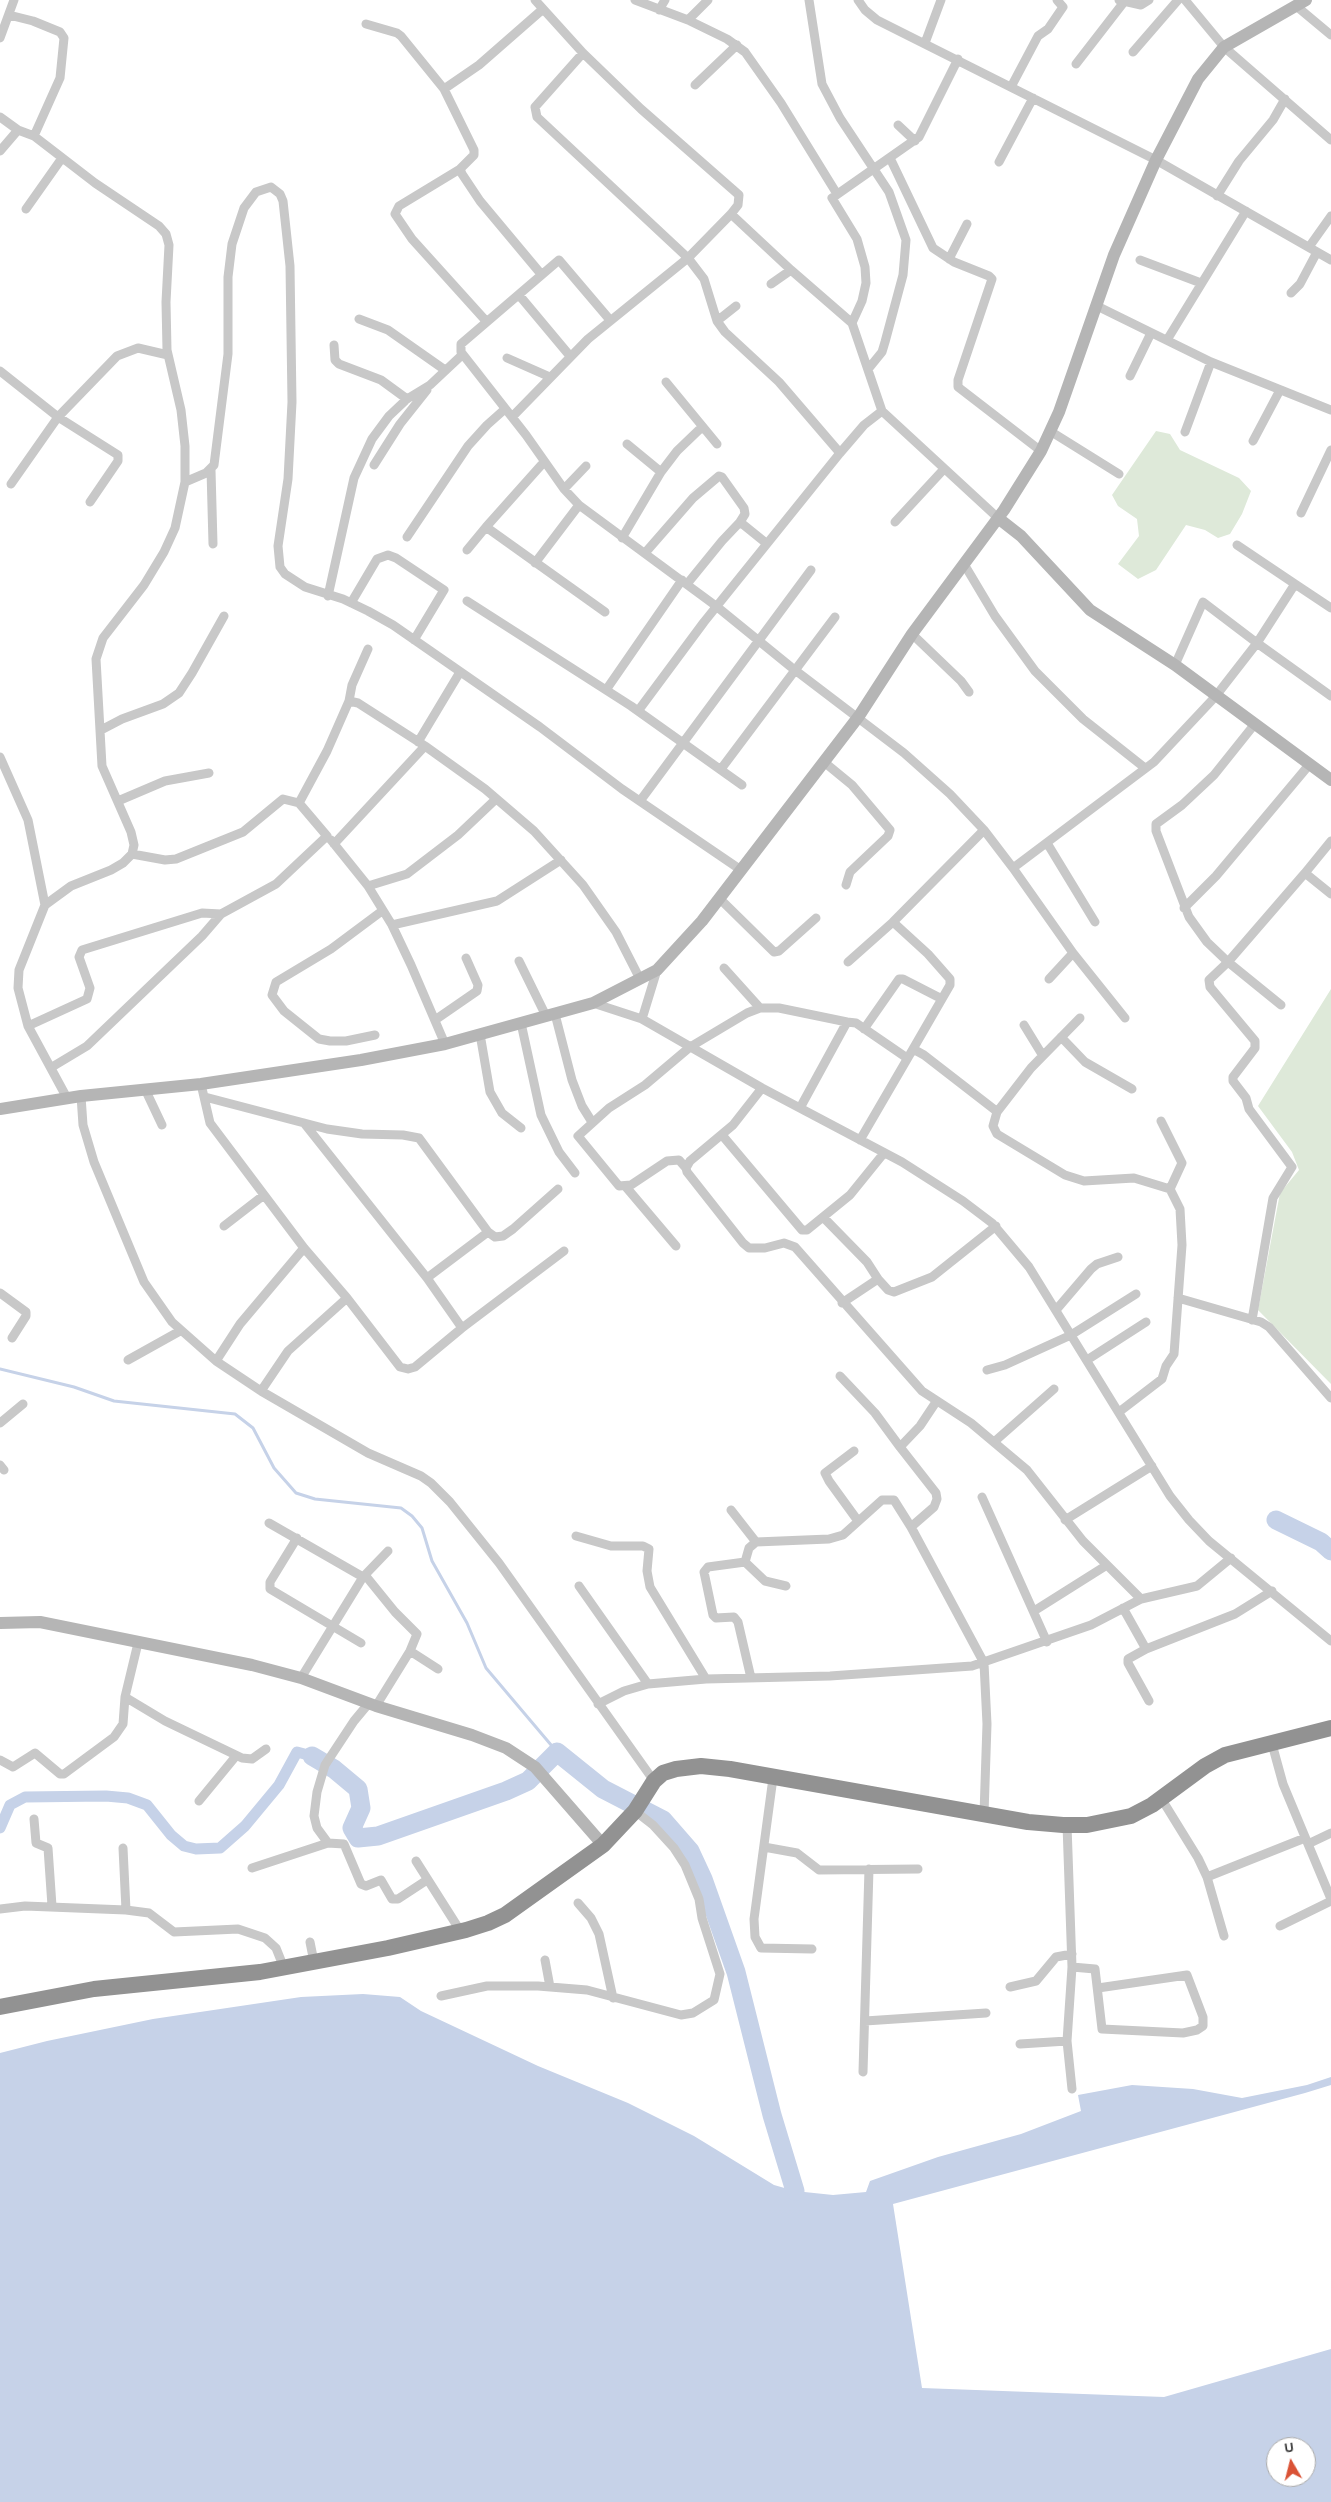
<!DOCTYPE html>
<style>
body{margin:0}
#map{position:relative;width:1331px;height:2502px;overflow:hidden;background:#fff;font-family:Karla,sans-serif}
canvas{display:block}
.north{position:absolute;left:1266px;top:2437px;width:50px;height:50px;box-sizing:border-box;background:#fff;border:1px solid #aaa;border-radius:50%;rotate:352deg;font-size:14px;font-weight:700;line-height:20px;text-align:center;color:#2b2b2b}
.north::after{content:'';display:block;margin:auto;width:18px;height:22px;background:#da5336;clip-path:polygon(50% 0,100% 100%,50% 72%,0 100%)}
</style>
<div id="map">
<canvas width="1331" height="2502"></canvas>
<div class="north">U</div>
</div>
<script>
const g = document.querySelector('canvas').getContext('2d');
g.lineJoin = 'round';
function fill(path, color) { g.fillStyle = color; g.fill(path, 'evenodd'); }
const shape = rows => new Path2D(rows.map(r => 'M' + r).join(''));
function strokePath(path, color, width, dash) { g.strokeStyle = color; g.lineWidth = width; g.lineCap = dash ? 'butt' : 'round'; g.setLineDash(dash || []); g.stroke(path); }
fill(shape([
 [1156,431,1170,434,1180,450,1239,478,1251,491,1242,514,1230,534,1218,538,1205,530,1186,525,1156,570,1138,579,1118,564,1139,536,1137,519,1118,506,1112,495],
 [1331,989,1331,1384,1258,1310,1280,1193,1299,1170,1292,1152,1258,1106]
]), '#dee9d9');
fill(shape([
 [363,1994,400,1997,421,2011,538,2066,628,2103,694,2136,774,2185,795,2191,833,2195,866,2192,870,2181,938,2157,1021,2134,1081,2111,1078,2095,1132,2085,1193,2089,1242,2098,1307,2085,1331,2077,1331,2085,1305,2093,893,2204,922,2388,1164,2397,1331,2349,1331,2502,0,2502,0,2053,47,2041,153,2019,301,1997],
 [1276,2447,1306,2447,1306,2477,1276,2477]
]), '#c6d2e8');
strokePath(shape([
 [0,1369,74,1387,114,1401,235,1414,253,1428,274,1468,296,1493,315,1499,401,1508,412,1516,422,1528,432,1561,467,1623,486,1668,557,1752]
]), '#c6d2e8', 3);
strokePath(shape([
 [0,1828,10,1805,25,1797,106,1796,128,1798,147,1805,171,1835,184,1846,196,1849,220,1848,245,1826,279,1785,297,1752,312,1756]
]), '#c6d2e8', 11);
strokePath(shape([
 [1276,1520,1321,1542,1331,1551],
 [312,1756,334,1769,358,1789,361,1808,352,1828,358,1838,378,1836,506,1791,528,1781,557,1752,603,1789,663,1820,690,1851,703,1879,736,1972,772,2115,795,2191]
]), '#c6d2e8', 19);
strokePath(shape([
 [535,0,583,53,641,109,739,195,738,205,731,214,688,258,704,279,717,321,725,332,779,382,840,453,864,425,882,411],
 [635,0,688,20,727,39,745,52,781,103,837,194],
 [809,0,822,84,840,118,889,192,906,240,903,275,885,342,882,352,869,368],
 [858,0,865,10,877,20,1156,160,1331,260],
 [1119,0,1141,5,1149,0],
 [1185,0,1224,47,1331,140],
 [1295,5,1331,35],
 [659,10,665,0],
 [9,15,33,21,60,32,64,38,60,78,34,136],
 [688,20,708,0],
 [366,24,397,33,401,36,444,89,474,150,474,155,460,169,462,174,480,201,541,274],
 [0,38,14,0],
 [925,43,941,0],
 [1133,52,1178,0],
 [1076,64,1124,2],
 [695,85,737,45],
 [1011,87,1038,36,1048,29,1063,7,1057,0],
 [444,89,479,65,543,9],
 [0,117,18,130,34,136,95,183,159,226,166,234,169,245,166,302,167,350,181,410,185,446,185,482,175,528,164,552,144,585,103,638,96,659,102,766,131,832,134,845,132,854,123,863,111,870,71,886,45,905,19,970,18,988,28,1026,67,1098],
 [898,125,915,141],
 [0,151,18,130],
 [890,158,933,248,954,262,989,276,992,279,958,380,958,387,1041,451],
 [999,162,1033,98],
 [460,169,399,206,395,214,412,239,486,321],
 [1217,196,1239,161,1273,120,1285,99],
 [26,209,62,158],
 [731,214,791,270,852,323,882,411,998,518],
 [1309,247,1331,216],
 [949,259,967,224],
 [1140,260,1201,283],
 [771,284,791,270],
 [1291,293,1300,284,1317,252],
 [519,295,570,356],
 [1097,306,1211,362,1331,410],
 [359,319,388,330,445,370],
 [610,320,559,260,461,344,461,352,526,435,564,489,579,505,716,606,791,667,904,753,950,794,984,830,1013,868,1154,762,1215,697,1257,643,1331,696],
 [717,321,736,306],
 [852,323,862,301,866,283,865,267,857,239,832,198,919,137,958,59],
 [1167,340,1246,211],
 [334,345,335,360,339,364,381,380,407,399],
 [507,358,550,377],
 [0,371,58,417,118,455,118,461,90,502],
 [1130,376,1151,333],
 [666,382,717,444],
 [512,417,588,339,688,258,537,117,535,107,583,53],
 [1050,431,1119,474],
 [1185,432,1211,362],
 [1253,441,1280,390],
 [627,444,661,472],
 [544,462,486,527,605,612],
 [374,465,400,424,427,390],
 [211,470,213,544],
 [185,482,206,473,214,465,228,354,228,277,232,244,244,208,256,192,271,187,280,194,283,201,290,266,292,402,288,479,278,546,280,567,285,574,305,587,343,599,368,611,393,625,540,727,622,789,741,870],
 [11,484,58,417,117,356,138,348,168,355],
 [564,489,586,466],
 [1301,513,1331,450],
 [895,522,944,469],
 [407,537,468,446,487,425,505,409],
 [622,538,661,472,677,451,702,427],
 [1237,545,1295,584],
 [467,550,486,527],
 [645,553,693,498,719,476,722,477,744,508,745,514,740,522],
 [535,563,579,505],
 [964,564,995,616,1035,671,1083,719,1145,768],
 [687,584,722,541,740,522,766,543],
 [328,596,354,478,372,439,389,416,407,399,430,385,462,355],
 [467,601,631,706,742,785],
 [351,603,377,559,388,555,396,558,444,590,414,640],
 [912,634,961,681,969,692],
 [1175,665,1203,602,1257,643,1295,584,1331,608],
 [606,690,682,580],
 [349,701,352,685,368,649],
 [638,711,704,622,840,453],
 [1254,725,1214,775,1182,805,1156,824,1156,831,1189,917,1207,942,1228,962,1305,873],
 [101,730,122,719,163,704,179,693,192,673,224,616],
 [418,742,460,672],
 [0,757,28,820,45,905],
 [824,762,852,785,890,830,888,836,850,872,846,885],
 [721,769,835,617],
 [118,801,165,781,209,773],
 [640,801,811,570],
 [299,803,327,751,349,701,358,703,425,746,485,789,534,831,583,885,616,932,640,979],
 [331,840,368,886,392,925],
 [1331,841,1305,873,1331,894],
 [1047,843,1095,922],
 [334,844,425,746],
 [132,854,165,860,176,859,243,832,283,799,299,803,327,836,276,884,221,914],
 [1013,868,1073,953,1049,979],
 [368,886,407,874,458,835,496,799],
 [719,898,774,952,779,951,816,918],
 [1184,908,1216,876,1309,765],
 [1073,953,1125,1018],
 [519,961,546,1016],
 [848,962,893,922],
 [724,968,760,1008],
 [593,1003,642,1019,762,1088,902,1162,963,1201,992,1223,1029,1267,1170,1496,1189,1520,1209,1541,1331,1641],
 [555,1014,572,1080,582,1106,592,1122],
 [642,1019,657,970],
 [435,1020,477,991,478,985,466,958],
 [521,1023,541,1115,559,1152,575,1173],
 [1024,1025,1043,1056],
 [28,1026,87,999,90,988,79,957,82,950,202,913,221,914,202,936,87,1046,52,1067],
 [864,1029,899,979,903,979,942,999],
 [480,1034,490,1092,502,1113,521,1128],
 [375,1035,346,1041,330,1041,319,1039,284,1011,272,995,276,982,331,949,382,911],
 [1061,1037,1085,1062,1132,1089],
 [445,1044,411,965,392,925,497,901,561,860],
 [913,1049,950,985,950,979,928,954,893,922,984,830],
 [201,1084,210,1123,304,1248,347,1298,400,1367,408,1369,415,1367,462,1328,564,1251],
 [762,1088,733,1125,690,1161,686,1168,687,1172,743,1243,749,1248,765,1248,784,1243,795,1247,922,1391,971,1423,1027,1470,1083,1541,1141,1599],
 [145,1089,162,1125],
 [81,1096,83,1125,94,1162,144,1282,172,1322,216,1361,261,1391,368,1453,421,1476,431,1483,450,1502,499,1563,654,1781],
 [205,1097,327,1129,362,1134,403,1135,419,1138,488,1232,495,1237,503,1236,513,1229,558,1189],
 [800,1108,847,1022,856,1023,907,1058],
 [997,1112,1031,1068,1080,1018],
 [1161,1121,1182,1163,1170,1189],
 [304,1123,427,1278,488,1232],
 [722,1135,802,1230,807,1230,850,1195,884,1153],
 [860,1140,913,1049,924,1055,995,1110,997,1112,993,1126,997,1134,1065,1175,1084,1181,1134,1178,1170,1189,1180,1209,1182,1245,1174,1354,1166,1366,1162,1379,1119,1412],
 [686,1168,679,1160,667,1161,631,1185,619,1186,578,1136,609,1108,645,1085,690,1047,747,1013,760,1008,779,1008,847,1022],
 [626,1187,676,1246],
 [823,1217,867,1262,878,1279],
 [224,1226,264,1195],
 [427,1278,462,1328],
 [0,1293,26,1312,26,1316,12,1338],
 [1178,1298,1261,1322,1269,1327,1331,1398],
 [842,1303,878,1279,888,1290,894,1292,932,1277,996,1226],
 [1056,1310,1091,1269,1097,1264,1118,1257],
 [1252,1320,1273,1198,1292,1167,1249,1109,1246,1098,1233,1081,1233,1077,1255,1048,1255,1041,1210,987,1209,980,1228,962,1281,1005],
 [128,1360,180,1331],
 [1087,1360,1146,1322],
 [216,1361,240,1324,304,1248],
 [987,1370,1005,1365,1071,1335,1136,1294],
 [840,1376,875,1413,900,1447],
 [261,1391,288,1351,347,1298],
 [0,1423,23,1404],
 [994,1442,1054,1389],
 [854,1451,825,1473,829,1481,858,1521],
 [0,1465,4,1470],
 [982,1497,1047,1642],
 [731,1510,756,1542,829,1539,843,1535,882,1500,894,1500,911,1527,984,1663,987,1724,984,1814],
 [1065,1520,1152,1466],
 [269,1523,363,1577],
 [911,1527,934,1507,937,1499,936,1493,900,1447,920,1426,936,1402],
 [576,1536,611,1546,643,1546,649,1549,647,1571,650,1587,706,1679],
 [297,1538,270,1582,270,1589,361,1643],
 [745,1562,765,1581,786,1586],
 [365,1575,395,1612,417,1634,410,1651,376,1706],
 [579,1586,648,1684],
 [1123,1608,1146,1649],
 [1034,1611,1107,1565],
 [410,1651,438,1669],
 [301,1678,363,1577,388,1551],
 [751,1678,738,1622,734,1617,716,1618,713,1615,704,1572,708,1567,745,1562,749,1548,756,1542],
 [125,1697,165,1721,242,1758,252,1759,266,1749],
 [1149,1701,1128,1663,1128,1659,1146,1649,1235,1614,1272,1591],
 [369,1703,354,1721,325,1765,317,1792,314,1816,317,1828,328,1843,344,1844,361,1884,366,1886,381,1880,392,1899,398,1899,427,1880],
 [598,1704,624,1691,648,1684,706,1679,830,1676,972,1666,1091,1625,1141,1599,1197,1586,1231,1558],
 [1272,1744,1283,1784,1308,1844,1331,1833],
 [0,1760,13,1767,35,1753,60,1774,64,1774,114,1737,123,1724,125,1697,138,1643],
 [773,1778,754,1919,755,1937,761,1948,812,1949],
 [1161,1798,1198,1858,1207,1877,1305,1838],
 [199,1801,236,1756],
 [34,1819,36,1843,48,1848,52,1906],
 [1067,1825,1072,1967,1067,2041,1072,2089],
 [1308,1844,1331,1899],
 [764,1847,797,1853,819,1870,918,1869],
 [123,1848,126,1910],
 [416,1861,461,1932],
 [252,1868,328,1843],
 [1207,1877,1224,1936],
 [578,1903,591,1918,599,1934,613,1998],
 [0,1909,25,1906,126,1910,149,1913,174,1932,238,1929,265,1938,276,1948,284,1968],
 [1280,1926,1331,1901],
 [310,1942,314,1962],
 [545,1960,550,1987],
 [1072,1967,1095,1969,1102,2029,1183,2033,1197,2030,1203,2026,1203,2017,1187,1975,1098,1988],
 [1010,1987,1036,1981,1056,1957,1072,1954],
 [441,1996,487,1986,538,1986,587,1990,681,2015,693,2013,714,2000,720,1974,702,1918,699,1899,685,1865,674,1848,653,1825,635,1811],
 [865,2021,986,2013],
 [1020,2044,1067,2041],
 [863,2072,869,1869]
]), '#c8c8c8', 9);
strokePath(shape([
 [998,518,1021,536,1090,610,1175,665,1331,780],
 [0,1109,81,1096,201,1084,361,1060,445,1044,593,1003,657,970,702,921,859,716,912,634,1004,510,1041,451,1059,412,1114,255,1156,160,1198,79,1224,47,1306,0],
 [0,1623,40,1622,252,1665,301,1678,376,1706,472,1735,506,1748,535,1767,603,1845]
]), '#b5b5b5', 12);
strokePath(shape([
 [0,2007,94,1989,260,1972,388,1948,466,1930,488,1923,505,1915,603,1845,635,1811,654,1781,663,1773,676,1769,701,1766,730,1769,1028,1822,1063,1825,1087,1825,1131,1816,1152,1805,1205,1766,1225,1755,1331,1728]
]), '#929292', 16);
</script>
